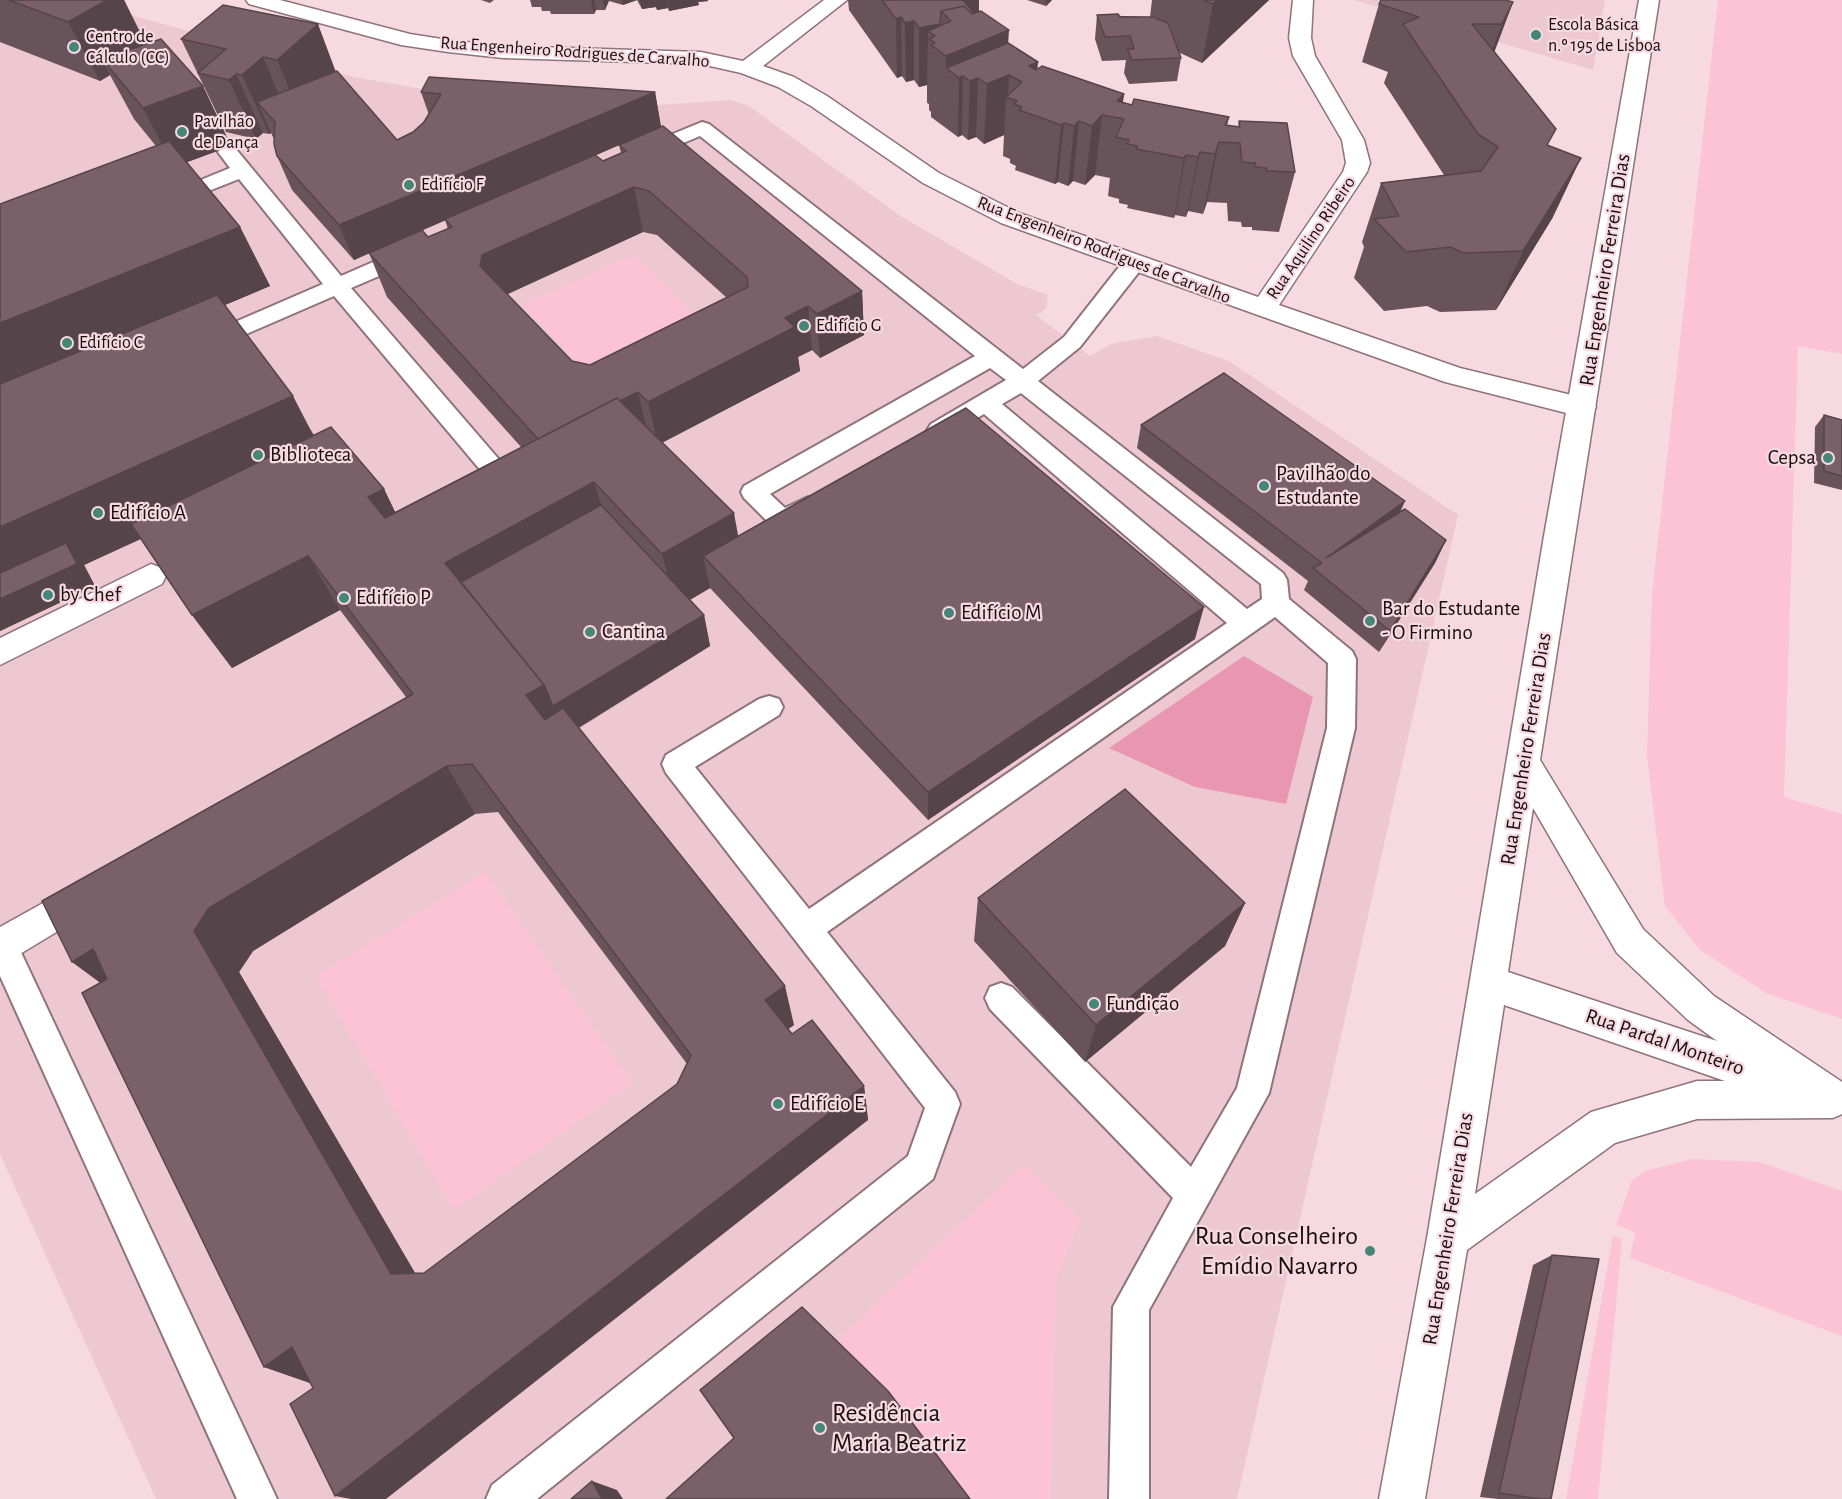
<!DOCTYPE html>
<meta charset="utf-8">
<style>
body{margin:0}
canvas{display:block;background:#f7d9e2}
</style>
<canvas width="1842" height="1499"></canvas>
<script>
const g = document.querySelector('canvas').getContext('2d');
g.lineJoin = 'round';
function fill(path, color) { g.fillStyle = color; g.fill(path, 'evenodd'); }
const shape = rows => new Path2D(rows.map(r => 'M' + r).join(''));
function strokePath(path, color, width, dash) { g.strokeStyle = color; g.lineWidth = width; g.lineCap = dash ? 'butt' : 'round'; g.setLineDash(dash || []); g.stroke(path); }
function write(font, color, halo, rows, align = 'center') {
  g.font = font + ' "Alegreya Sans",sans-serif'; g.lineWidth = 4.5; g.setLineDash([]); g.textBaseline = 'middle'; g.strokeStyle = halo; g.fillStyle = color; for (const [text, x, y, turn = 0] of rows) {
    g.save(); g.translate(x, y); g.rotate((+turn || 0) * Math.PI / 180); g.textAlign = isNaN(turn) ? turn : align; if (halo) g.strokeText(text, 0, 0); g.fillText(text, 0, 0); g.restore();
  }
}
fill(shape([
 [0,0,77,0,354,77,428,90,643,106,731,100,749,106,899,215,1017,284,1048,295,1046,309,1036,315,1090,356,1111,344,1157,336,1229,361,1458,515,1237,1499,156,1499,0,1154],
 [1354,0,1605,0,1593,70]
]), '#edc8d3');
fill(shape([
 [1718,0,1842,0,1842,354,1798,346,1784,797,1842,814,1842,1019,1766,993,1700,950,1665,906,1647,756,1652,594],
 [633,255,709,328,596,382,522,305],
 [485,872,632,1083,454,1210,316,976],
 [1693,1159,1760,1162,1842,1191,1842,1336,1630,1258,1635,1232,1616,1225,1632,1180,1645,1171],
 [1025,1164,1080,1220,1055,1282,1051,1499,966,1499,896,1402,837,1341],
 [1613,1236,1622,1239,1598,1499,1566,1499]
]), '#fbc3d5');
fill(shape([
 [1244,656,1313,697,1286,804,1195,787,1109,748]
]), '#e996b2');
const service = shape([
 [702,122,709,124,1023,369,1064,337,1126,258,1142,258,1145,263,1142,268,1080,347,1038,381,1283,573,1287,580,1289,599,1352,651,1356,659,1355,728,1269,1093,1149,1310,1149,1499,1109,1499,1113,1307,1173,1198,990,1009,985,998,990,987,1001,983,1012,987,1191,1167,1237,1088,1327,728,1328,663,1275,617,827,932,955,1092,960,1104,933,1179,537,1499,486,1499,492,1485,908,1156,925,1108,666,773,662,764,666,755,759,699,769,696,779,699,783,707,779,715,695,767,809,909,1227,623,984,414,947,436,939,438,931,436,927,430,931,424,1006,380,990,368,770,494,785,508,808,497,817,499,821,506,817,513,792,528,783,530,774,528,744,498,741,492,744,486,975,356,700,136,650,157,643,159,636,157,633,153,636,149,702,122],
 [1021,393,1261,584,1262,599,1247,609,1002,404,1021,393],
 [228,146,235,148,341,276,403,249,419,249,422,254,419,259,351,288,521,485,524,491,521,497,512,500,503,497,334,296,214,348,206,351,198,348,195,343,198,338,323,284,239,179,178,203,164,203,161,199,164,195,230,168,218,152,221,148,228,146],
 [0,927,11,931,277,1499,237,1499,0,976,0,927]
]);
const pedestrian = shape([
 [151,564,162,568,166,576,162,584,0,665,0,638,151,564],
 [88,878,101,883,106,894,101,905,15,957,0,961,0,927,88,878]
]);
const minor = shape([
 [246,0,280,0,410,34,448,40,503,46,701,52,743,61,824,0,847,0,763,66,794,77,827,96,939,173,1019,213,1258,297,1343,172,1346,163,1342,140,1293,56,1289,38,1293,0,1313,0,1311,38,1315,56,1364,140,1370,163,1367,172,1279,305,1460,368,1592,400,1596,407,1592,414,1582,417,1445,382,1001,223,923,183,811,106,778,87,741,73,701,64,503,58,448,52,401,45,249,4,246,0]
]);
const tertiary = shape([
 [1639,0,1659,0,1540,760,1643,929,1714,996,1842,1082,1842,1114,1833,1118,1697,1119,1615,1143,1467,1250,1425,1499,1379,1499,1427,1238,1544,536,1639,0],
 [1533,808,1617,953,1688,1020,1717,1041,1508,972,1533,808],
 [1504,1005,1725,1081,1697,1081,1591,1112,1475,1194,1504,1005]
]);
strokePath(service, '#8e737b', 4);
strokePath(pedestrian, '#8e737b', 3);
strokePath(minor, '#8e737b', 3);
strokePath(tertiary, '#8e737b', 3);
fill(service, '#fff');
fill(pedestrian, '#fff');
fill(minor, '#fff');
fill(tertiary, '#fff');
fill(shape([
 [0,0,124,0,146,44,203,86,231,146,187,162,240,227,270,286,225,305,314,435,384,489,395,512,521,447,387,297,369,253,354,260,292,190,277,156,274,139,271,133,269,134,263,133,256,139,226,132,181,39,336,72,397,140,413,132,424,122,429,115,421,92,655,92,661,127,862,291,864,335,820,358,812,350,798,357,800,371,662,442,738,536,1195,639,928,820,710,588,690,600,704,615,710,646,579,728,794,1025,788,1029,792,1034,864,1086,868,1120,313,1388,310,1383,264,1367,100,983,406,697,340,610,232,668,192,615,141,539,84,565,95,586,0,631,0,204,156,146,134,119,110,75,100,81,0,42],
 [619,145,621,153,603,161,596,155],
 [445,220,448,229,428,237,406,237],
 [643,232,657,235,727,298,590,365,572,361,507,294],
 [498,812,687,1064,677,1084,424,1273,415,1273,239,972,253,951,475,814],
 [481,0,494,0,490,3],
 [530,0,708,0,708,1,698,2,699,5,669,11,668,8,657,10,656,7,642,9,637,0,623,5,609,1,605,10,596,10,594,14,551,14,550,11,542,11,541,7,532,7],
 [848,0,979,0,979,11,1008,43,1037,70,1124,94,1123,102,1132,105,1229,117,1227,126,1238,127,1239,121,1295,172,1279,232,1252,230,1252,227,1242,227,1241,222,1228,221,1227,203,1207,202,1203,214,1188,211,1186,217,1175,215,1174,218,1127,208,1128,205,1119,203,1119,199,1108,196,1110,178,1095,175,1085,185,1073,181,1068,186,1058,182,1055,184,1015,170,1016,166,1010,163,1010,159,1003,156,1004,135,984,144,976,137,968,140,962,135,958,137,931,117,931,112,929,110,929,104,927,103,927,85,919,87,914,80,906,82,902,76,897,78,849,10],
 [1027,0,1052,0,1046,6],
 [1152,0,1269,0,1202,63,1180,53,1181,58,1177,81,1129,84,1124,73,1126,60,1102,61,1095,39,1097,15,1150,17],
 [1513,2,1494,52,1549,146,1553,217,1496,310,1440,312,1427,306,1384,311,1354,278,1364,247,1362,242,1381,183,1444,175,1384,83,1388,72,1362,62,1379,4],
 [1824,415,1842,420,1842,490,1814,483,1815,427],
 [1141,425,1400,512,1446,540,1435,563,1379,652,1304,590,1308,581,1137,448],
 [978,898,1245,903,1225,946,1085,1062,974,941],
 [1552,1255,1551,1499,1498,1499,1480,1497,1533,1265]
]), '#69535a');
fill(shape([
 [107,0,124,0,149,51,102,59,110,75,100,81,68,22],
 [591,0,594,0,596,10,594,14],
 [603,0,609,0,605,10],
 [622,0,637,0,623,5],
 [640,0,655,0,656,7,642,9],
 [655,0,667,0,668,8,657,10],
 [668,0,708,0,708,1,698,2,699,5,669,11],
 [946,0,979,0,978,26,1009,30,1006,76,1009,75,1008,97,1006,97,1004,135,984,144,987,84,978,78,976,137,968,140,970,81,964,77,963,77,962,135,958,137,959,78,946,68,946,56,951,21],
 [1046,0,1052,0,1046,6],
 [1217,0,1269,0,1202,63,1213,4],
 [1513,2,1491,61,1480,83,1502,24],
 [901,17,902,76,897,78,896,19],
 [914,21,914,80,906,82,905,23],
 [318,24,340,83,302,119,277,60],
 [940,24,940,51,935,36,928,31,927,85,919,87,919,28],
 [263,57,288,116,275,122,257,102,271,133,269,134,242,75],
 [1038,62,1034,115,1029,66],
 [236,74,263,133,256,139,229,80],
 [203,86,231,146,174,167,143,108],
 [655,92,661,127,354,260,339,225],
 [1124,94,1120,119,1117,101],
 [1102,115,1095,175,1085,185,1092,126],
 [1079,121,1073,181,1068,186,1074,126],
 [1064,123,1058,182,1055,184,1061,125],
 [1219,142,1207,202,1203,214,1215,154],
 [1200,152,1188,211,1186,217,1198,157],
 [1186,155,1175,215,1174,218,1184,158],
 [1581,158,1553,217,1496,310,1523,251],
 [634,187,643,232,497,299,480,266,482,255],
 [240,227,270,286,0,400,0,323],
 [862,291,864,335,820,358,817,314],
 [808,306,812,350,798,357,800,371,658,445,648,402,785,318],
 [638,392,648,435,615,404],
 [293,396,323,454,84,565,95,586,0,631,0,527],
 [594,482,611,538,478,613,445,563],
 [384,489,411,545,396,553,368,497],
 [1405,501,1395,524,1326,558],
 [734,513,744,568,703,556,710,588,676,608,662,554],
 [1446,540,1435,563,1379,652,1390,631],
 [308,556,340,610,232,668,192,615],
 [1204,607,1195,639,928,820,928,792],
 [704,615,710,646,548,746,526,695,544,685],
 [447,766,475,814,253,951,239,972,429,1297,391,1274,194,931,209,908],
 [1245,903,1225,946,1085,1062,1096,1025],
 [93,949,126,1002,72,962],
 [785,986,794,1025,775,1038,765,1000],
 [864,1086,868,1120,386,1499,351,1499,335,1496],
 [292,1347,313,1384,264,1367],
 [592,1481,617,1490,623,1499,602,1499]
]), '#55444a');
const building = shape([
 [9,0,107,0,68,22,9,0],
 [882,0,963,0,974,13,972,14,964,6,941,11,940,24,919,28,914,21,905,23,901,17,896,19,882,0],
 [1203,0,1217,0,1213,4,1203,0],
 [1381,0,1505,0,1513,2,1502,24,1472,24,1556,129,1547,145,1581,158,1523,251,1464,253,1450,247,1406,252,1374,219,1399,216,1381,183,1481,171,1498,147,1478,134,1403,24,1419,17,1379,4,1381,0],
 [223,5,318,24,277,60,263,57,242,75,236,74,229,80,198,73,226,49,181,39,223,5],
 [964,6,972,14,981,11,1009,30,946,56,931,45,935,43,929,39,935,36,928,31,951,21,941,11,964,6],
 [1118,14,1120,17,1153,17,1168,23,1181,58,1132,60,1127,49,1134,49,1130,36,1105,37,1097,15,1118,14],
 [161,39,203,86,143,108,102,59,161,39],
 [1008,43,1038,62,1029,66,1036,70,1042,66,1124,94,1117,101,1132,105,1134,99,1229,117,1225,125,1240,127,1239,121,1287,123,1295,172,1267,171,1266,168,1256,167,1255,163,1242,162,1240,143,1219,142,1215,154,1200,152,1198,157,1186,155,1184,158,1136,149,1137,146,1127,144,1129,140,1116,137,1124,119,1102,115,1092,126,1079,121,1074,126,1064,123,1061,125,1019,110,1022,107,1014,104,1017,101,1006,97,1022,82,1009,75,987,84,978,78,970,81,963,76,959,78,946,68,1008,43],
 [337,71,397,140,413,132,424,122,441,94,421,92,429,77,655,92,339,225,277,156,274,144,275,122,257,102,337,71],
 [663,126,862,291,817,314,808,306,785,318,795,327,648,402,638,392,620,401,617,398,538,439,369,253,422,230,428,237,452,227,445,219,595,155,603,161,626,151,619,145,663,126],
 [634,187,649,191,747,277,748,287,590,365,572,361,480,266,482,255,634,187],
 [169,141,240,227,0,323,0,204,169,141],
 [217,295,293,396,0,527,0,384,217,295],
 [1224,373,1405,501,1326,558,1405,509,1446,540,1390,631,1313,568,1322,563,1141,425,1224,373],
 [617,398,734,513,662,554,594,482,445,563,544,685,526,695,545,720,563,708,785,986,765,1000,792,1034,812,1020,864,1086,335,1496,290,1404,313,1388,292,1347,264,1367,82,993,107,979,93,949,72,962,42,901,413,694,308,556,192,615,131,524,331,427,384,489,368,497,385,518,617,398],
 [472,764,691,1055,677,1084,424,1273,391,1274,194,931,209,908,447,766,472,764],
 [966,408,1204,607,928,792,703,556,966,408],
 [1824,415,1842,420,1842,476,1824,471,1824,415],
 [601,505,704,615,553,706,544,685,461,582,601,505],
 [66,543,77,564,0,599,0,573,66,543],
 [1125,789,1245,903,1096,1025,978,898,1125,789],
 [1552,1255,1599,1259,1551,1499,1540,1499,1499,1493,1552,1255],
 [802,1307,888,1391,970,1499,666,1499,734,1438,700,1390,802,1307],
 [592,1481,602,1499,571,1499,592,1481]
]);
fill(building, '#7a6169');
strokePath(building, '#55444a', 1.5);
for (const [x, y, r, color] of [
 [1536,35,6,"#448779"],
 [74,47,6,"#448779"],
 [182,132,6,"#448779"],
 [409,185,6,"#448779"],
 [804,326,6,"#448779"],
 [67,343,6,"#448779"],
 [258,455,6,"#448779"],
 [1828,458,6,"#448779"],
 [1264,486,6,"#448779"],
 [98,513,6,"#448779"],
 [48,595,6,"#448779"],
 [344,598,6,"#448779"],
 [949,613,6,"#448779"],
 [1370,621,6,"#448779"],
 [590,632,6,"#448779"],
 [1094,1004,6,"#448779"],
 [778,1104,6,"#448779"],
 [1370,1251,6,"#448779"],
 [820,1428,6,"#448779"]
]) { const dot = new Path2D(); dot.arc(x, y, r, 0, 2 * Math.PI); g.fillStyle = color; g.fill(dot); strokePath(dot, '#f7d9e2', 2); }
write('18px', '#170e11', '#f7d9e2', [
 ["Escola Básica",1548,25],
 ["n.º 195 de Lisboa",1548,46],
 ["Centro de",86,37],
 ["Cálculo (CC)",86,58],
 ["Pavilhão",194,122],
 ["de Dança",194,143],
 ["Edifício F",421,185],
 ["Edifício G",816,326],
 ["Edifício C",79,343]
], 'left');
write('18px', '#170e11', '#f7d9e2', [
 ["Rua Engenheiro Rodrigues de Carvalho",575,52,4],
 ["Rua Aquilino Ribeiro",1311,238,-56],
 ["Rua Engenheiro Rodrigues de Carvalho",1104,250,21]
]);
write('21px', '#170e11', '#f7d9e2', [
 ["Rua Engenheiro Ferreira Dias",1605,270,-81],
 ["Rua Engenheiro Ferreira Dias",1526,749,-81],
 ["Rua Pardal Monteiro",1665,1042,19],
 ["Rua Engenheiro Ferreira Dias",1448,1229,-81]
]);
write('21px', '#170e11', '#f7d9e2', [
 ["Biblioteca",270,455],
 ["Cepsa",1816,458,"right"],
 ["Pavilhão do",1276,474],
 ["Estudante",1276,498],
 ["Edifício A",110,513],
 ["by Chef",60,595],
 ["Edifício P",356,598],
 ["Bar do Estudante",1382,609],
 ["- O Firmino",1382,633],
 ["Edifício M",961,613],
 ["Cantina",602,632],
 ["Fundição",1106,1004],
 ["Edifício E",790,1104]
], 'left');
write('26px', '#170e11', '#f7d9e2', [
 ["Rua Conselheiro",1358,1236],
 ["Emídio Navarro",1358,1266],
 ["Residência",832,1413,"left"],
 ["Maria Beatriz",832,1443,"left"]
], 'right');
</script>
